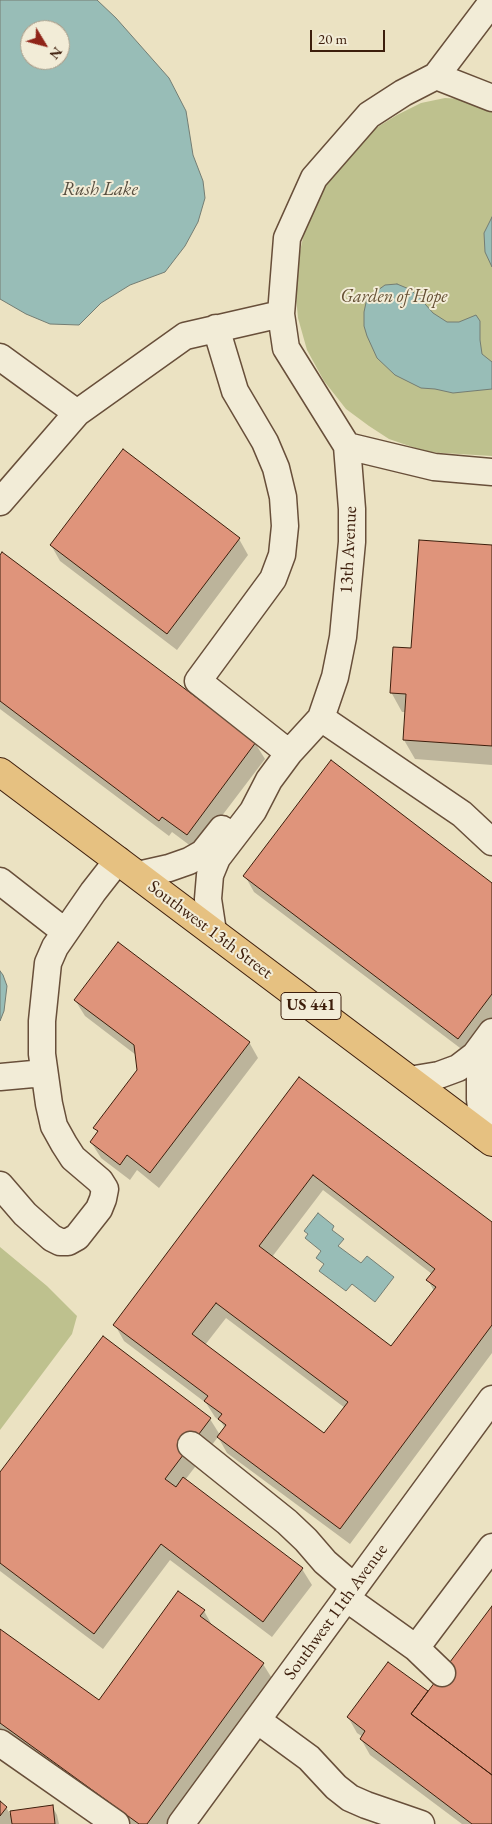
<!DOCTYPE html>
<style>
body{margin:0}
#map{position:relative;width:492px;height:1824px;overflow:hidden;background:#ebe2c2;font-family:"EB Garamond",serif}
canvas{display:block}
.north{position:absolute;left:20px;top:20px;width:50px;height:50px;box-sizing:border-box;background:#f2ecd7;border:1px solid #aa9a86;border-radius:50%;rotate:127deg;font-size:14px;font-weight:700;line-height:20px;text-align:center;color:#3d1e0c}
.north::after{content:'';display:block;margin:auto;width:18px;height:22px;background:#8f2418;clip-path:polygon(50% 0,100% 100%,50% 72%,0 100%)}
.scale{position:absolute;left:310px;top:30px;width:75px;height:22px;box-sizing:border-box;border:2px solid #3d1e0c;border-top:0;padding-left:6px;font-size:15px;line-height:18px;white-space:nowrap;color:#3d1e0c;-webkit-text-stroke:4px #f2ecd7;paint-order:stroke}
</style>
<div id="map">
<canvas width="492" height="1824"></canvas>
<div class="north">N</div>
<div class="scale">20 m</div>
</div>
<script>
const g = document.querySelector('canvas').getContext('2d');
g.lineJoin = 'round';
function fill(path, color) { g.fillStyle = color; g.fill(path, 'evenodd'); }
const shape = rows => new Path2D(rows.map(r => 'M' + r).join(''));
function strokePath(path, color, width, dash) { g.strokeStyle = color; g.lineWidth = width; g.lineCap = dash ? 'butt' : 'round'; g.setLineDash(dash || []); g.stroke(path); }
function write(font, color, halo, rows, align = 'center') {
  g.font = font + ' "EB Garamond",serif'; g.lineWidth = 4; g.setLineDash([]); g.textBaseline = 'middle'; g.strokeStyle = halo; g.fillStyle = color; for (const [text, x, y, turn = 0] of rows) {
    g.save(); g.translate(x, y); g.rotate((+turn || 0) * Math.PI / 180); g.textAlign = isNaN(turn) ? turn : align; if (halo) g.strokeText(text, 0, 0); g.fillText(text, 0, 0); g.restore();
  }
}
fill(shape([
 [445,98,463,99,492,108,492,456,427,452,389,439,369,426,346,409,324,381,307,350,298,318,295,286,299,256,306,224,323,186,368,133,397,115,421,103],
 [0,1247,47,1286,77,1316,72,1334,0,1430]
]), '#bec18e');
const water = shape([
 [0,0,97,0,116,18,169,78,186,111,193,155,203,181,205,198,198,222,185,246,165,272,130,285,101,303,79,325,50,324,26,314,0,299,0,0],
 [30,30,60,30,60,60,30,60,30,30],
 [492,217,492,267,485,252,484,233,492,217],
 [397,284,409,289,418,296,433,313,447,322,459,322,476,315,480,321,480,340,482,354,492,362,492,389,453,393,435,389,421,388,395,375,377,358,367,336,364,326,364,312,367,298,385,285,397,284],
 [0,971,3,975,7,986,4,1011,0,1021,0,971],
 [318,1213,334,1226,332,1230,344,1239,338,1246,361,1263,367,1256,394,1277,375,1302,352,1284,346,1291,319,1271,324,1264,316,1258,321,1251,305,1238,308,1234,304,1231,318,1213]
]);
fill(water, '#98bdb7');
strokePath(water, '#747d73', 1);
fill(shape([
 [239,539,248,555,177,650,60,561,51,545],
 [492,546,492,765,415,759,404,740,406,712,402,712,391,692,413,649],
 [0,557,255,743,265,759,196,850,172,832,169,836,0,709],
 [245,876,492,884,492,1022,468,1054,254,892],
 [75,1000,249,1042,258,1058,159,1188,137,1170,130,1180,101,1158,91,1142,98,1133,95,1128,139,1070,136,1055,85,1016],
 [299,1079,492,1223,492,1353,350,1544,227,1453,218,1437,185,1480,302,1569,312,1585,272,1637,170,1560,103,1649,0,1571,0,1474,210,1419,220,1435,225,1428,221,1422,215,1417,206,1403,124,1341,115,1325],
 [323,1190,432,1274,428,1280,434,1291,391,1348,272,1257],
 [226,1318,345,1408,324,1435,205,1345],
 [492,1608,492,1824,462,1824,370,1755,361,1739,363,1737,357,1733,348,1717,389,1663,428,1693],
 [204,1611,213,1627,263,1664,273,1680,167,1824,128,1824,0,1731,0,1630,99,1702],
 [0,1803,6,1807,12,1818,52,1806,57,1815,59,1824,13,1824,13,1822,11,1824,0,1824]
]), '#0003');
const building = shape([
 [123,449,240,538,167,634,50,545,123,449],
 [419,540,492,545,492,746,403,740,406,694,390,693,393,647,411,648,419,540],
 [2,552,256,742,187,835,162,817,159,821,0,701,0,555,2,552],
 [331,760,492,883,492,994,458,1039,243,876,331,760],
 [118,942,250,1042,150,1173,127,1155,120,1165,90,1142,98,1131,93,1128,137,1070,134,1045,74,1000,118,942],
 [299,1077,492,1222,492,1325,340,1529,217,1437,226,1425,218,1419,222,1414,204,1401,208,1396,113,1325,299,1077],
 [313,1175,435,1269,426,1280,436,1287,391,1346,259,1246,313,1175],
 [216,1303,348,1402,324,1433,192,1334,216,1303],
 [103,1336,211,1418,165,1479,176,1487,183,1477,303,1568,263,1622,161,1544,94,1634,0,1563,0,1472,103,1336],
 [178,1591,205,1610,200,1616,264,1663,147,1824,139,1824,0,1723,0,1629,99,1700,178,1591],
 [492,1606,492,1775,411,1714,492,1606],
 [388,1662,428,1691,411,1714,492,1775,492,1824,472,1824,360,1739,365,1731,347,1717,388,1662],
 [0,1801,7,1807,0,1816,0,1801],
 [53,1805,55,1824,12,1824,10,1811,53,1805]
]);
fill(building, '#df947b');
strokePath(building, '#3d1e0c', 1);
const minor = shape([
 [436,76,492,98],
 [216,328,235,391,265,442,276,468,283,497,285,526,282,555,273,579,198,681,289,753],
 [0,357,77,413],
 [347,446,286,348,281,314,287,238,314,178,369,115,403,93,436,76,492,2],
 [0,502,77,413,185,336,281,314],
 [321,718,462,814,492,842],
 [138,875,169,868,189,861,203,853,222,829],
 [0,881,64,931],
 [213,932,208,899,210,875,217,858,253,811,269,780,289,753,321,718,335,677,343,637,352,542,352,509,347,446,434,467,492,472],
 [0,1077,44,1073],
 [409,1080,439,1075,458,1068,475,1055,492,1032],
 [484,1137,480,1099,480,1079,486,1063,492,1055],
 [0,1185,25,1214,52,1238,60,1242,68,1242,77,1237,99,1209,103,1199,105,1189,100,1181,73,1158,64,1144,54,1126,49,1104,42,1054,42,1021,48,963,55,947,93,892,118,860],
 [191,1445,287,1522,306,1540,325,1562,354,1587],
 [346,1598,416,1648,492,1547],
 [416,1648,442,1673],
 [257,1720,309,1758,336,1787,350,1798,366,1805,421,1824],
 [0,1743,116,1824],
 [181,1824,492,1399]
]);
const major = shape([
 [0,772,492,1142]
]);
strokePath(minor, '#684f3a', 29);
strokePath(major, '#3d1e0c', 30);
strokePath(minor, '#f2ecd7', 26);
strokePath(major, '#e6c181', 28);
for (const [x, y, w] of [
 [311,1006,60]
]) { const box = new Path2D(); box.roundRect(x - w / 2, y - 13.5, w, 27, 4); g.fillStyle = '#f2ecd7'; g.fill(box); strokePath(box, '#3d1e0c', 1); }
write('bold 16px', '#3d1e0c', null, [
 ["US 441",311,1006]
]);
write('italic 18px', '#644f33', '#f2ecd7', [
 ["Garden of Hope",394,297]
]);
write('18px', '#3d1e0c', '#f2ecd7', [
 ["13th Avenue",349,550,-87],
 ["Southwest 13th Street",210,930,37],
 ["Southwest 11th Avenue",336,1612,-54]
]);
write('italic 19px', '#584e3f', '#f2ecd7', [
 ["Rush Lake",100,190]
]);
</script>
